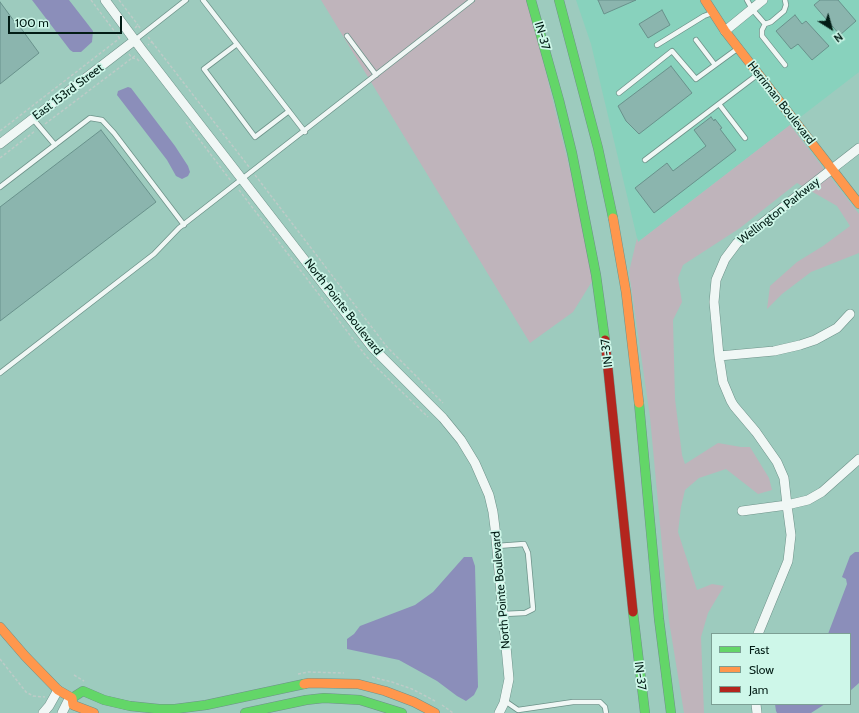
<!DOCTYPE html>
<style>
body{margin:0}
#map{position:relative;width:859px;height:713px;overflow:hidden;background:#9dcbbe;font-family:Cabin,sans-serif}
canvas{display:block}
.legend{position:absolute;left:711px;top:633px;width:140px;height:72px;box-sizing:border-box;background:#cef7e9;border:1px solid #7c9f94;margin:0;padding:5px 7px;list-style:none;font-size:12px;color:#021c15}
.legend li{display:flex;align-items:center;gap:8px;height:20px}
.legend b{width:20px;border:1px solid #7c9f94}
.north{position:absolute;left:811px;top:8px;width:40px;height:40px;-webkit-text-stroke:3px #cef7e9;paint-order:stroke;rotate:143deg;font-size:11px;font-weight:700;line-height:16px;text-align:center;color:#021c15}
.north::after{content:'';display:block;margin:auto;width:14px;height:18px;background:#021c15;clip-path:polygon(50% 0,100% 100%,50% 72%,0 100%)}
.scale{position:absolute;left:8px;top:16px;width:114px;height:18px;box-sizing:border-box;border:2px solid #021c15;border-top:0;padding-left:5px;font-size:12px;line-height:14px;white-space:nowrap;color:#021c15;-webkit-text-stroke:3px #cef7e9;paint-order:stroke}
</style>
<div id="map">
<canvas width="859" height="713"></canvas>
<ul class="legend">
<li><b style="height:5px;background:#63d668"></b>Fast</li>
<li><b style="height:5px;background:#ff974d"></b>Slow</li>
<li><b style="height:5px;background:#b3261e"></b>Jam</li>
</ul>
<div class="north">N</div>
<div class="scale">100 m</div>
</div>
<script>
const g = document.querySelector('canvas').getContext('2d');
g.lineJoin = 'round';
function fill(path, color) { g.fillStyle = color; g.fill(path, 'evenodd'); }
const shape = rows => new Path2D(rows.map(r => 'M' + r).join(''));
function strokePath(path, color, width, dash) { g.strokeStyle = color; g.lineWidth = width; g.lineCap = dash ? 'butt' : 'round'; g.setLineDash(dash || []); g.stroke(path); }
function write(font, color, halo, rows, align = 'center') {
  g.font = font + ' Cabin,sans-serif'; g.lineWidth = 3.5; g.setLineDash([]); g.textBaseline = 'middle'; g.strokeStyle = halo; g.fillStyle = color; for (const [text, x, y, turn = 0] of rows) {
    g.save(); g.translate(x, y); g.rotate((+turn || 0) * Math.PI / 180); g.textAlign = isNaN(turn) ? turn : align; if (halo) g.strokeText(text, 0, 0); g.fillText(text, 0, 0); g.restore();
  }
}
fill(shape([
 [576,0,859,0,859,72,638,242,591,44]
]), '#88d2bd');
fill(shape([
 [321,0,528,0,596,275,573,312,530,343],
 [790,125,859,214,859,253,811,272,782,294,767,309,770,286,797,262,823,246,850,226,837,206,797,183,740,228,683,265,678,278,682,302,673,320,675,399,682,455,685,464,718,443,741,447,750,447,769,478,772,490,758,494,726,469,699,478,685,490,681,507,678,532,697,590,712,584,724,586,708,613,701,637,704,713,684,713,669,621,650,417,629,272,637,238,638,242]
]), '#bfb4bb');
fill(shape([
 [32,0,69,0,93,31,92,42,81,52,73,52,70,50],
 [128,87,131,88,175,146,188,166,190,172,188,176,182,179,176,176,167,160,117,95,118,91],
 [855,552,859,552,859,683,850,691,850,634,828,634,847,584,846,579,842,577,850,556],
 [464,557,472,557,475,566,478,687,474,695,466,701,457,696,437,681,399,660,347,649,347,639,354,634,360,626,415,605,433,592],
 [775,704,825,704,811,713,777,713,776,711]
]), '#8b8eba');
const building = shape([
 [598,0,636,0,604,14,598,0],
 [820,0,838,0,856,21,840,35,814,5,820,0],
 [0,2,14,21,15,20,39,53,0,84,0,2],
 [662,10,670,25,648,38,639,24,662,10],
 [795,15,802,24,806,21,829,46,812,60,798,44,791,49,776,31,795,15],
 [671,66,692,93,639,134,626,121,618,106,671,66],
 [711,117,714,121,715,119,722,128,720,129,736,150,654,213,635,188,667,163,673,171,706,146,694,130,711,117],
 [101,130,156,202,0,321,0,207,101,130]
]);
fill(building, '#8bb5ae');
strokePath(building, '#69928c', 1);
const lane = shape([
 [203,0,305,132],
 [747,0,752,9,765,24,762,30,762,36,785,65],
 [765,24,771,22,784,11,786,5,785,0],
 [347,36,376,75],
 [135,40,186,0],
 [696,40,715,65],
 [237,44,204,69,255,137,289,111],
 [657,45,704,16,712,13],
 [619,93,672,51,696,79,737,49],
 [719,104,745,138],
 [33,119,55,145],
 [645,160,757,75],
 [0,187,90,118,102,120,114,133,184,225],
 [0,373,154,254,179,228,472,0],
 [497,546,524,544,528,553,533,609,525,613,503,614],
 [505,701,518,710,573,702,600,702,605,707,606,713]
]);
const street = shape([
 [105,0,142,50,372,347,443,418,461,440,475,463,489,495,493,512,495,528,509,679,504,703,499,713],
 [725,31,763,0],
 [0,144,135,40],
 [719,356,774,351,800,345,815,340,837,328,850,314],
 [742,511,787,505,808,500,822,492,859,459],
 [758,634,788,561,791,535,787,505,784,478,777,462,756,432,734,406,731,401,723,382,719,356,714,302,716,280,725,259,737,243,859,148],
 [756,704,757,713],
 [43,713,49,706,58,690],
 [62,713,70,697]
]);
const fast = shape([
 [531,0,559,100,572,153,596,275,605,340],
 [559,0,598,148,613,218],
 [639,403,659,619,671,713],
 [633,612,645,713],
 [72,698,83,691,104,700,130,706,159,709,175,709,206,705,304,684],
 [245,713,306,700,324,698,360,700,402,713]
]);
const slow = shape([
 [705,0,725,31,859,204],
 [613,218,626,292,639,403],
 [0,627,25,656,58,690,72,698],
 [304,684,309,683,358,684,385,691,414,702,435,713],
 [72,698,73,705,94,713]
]);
const jam = shape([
 [605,340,633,612]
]);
strokePath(lane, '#6d9289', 6);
strokePath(street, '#6d9289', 10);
strokePath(fast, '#6d9289', 10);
strokePath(slow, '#6d9289', 10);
strokePath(jam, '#6d9289', 10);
strokePath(shape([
 [91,0,121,40],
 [119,0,138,25],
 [135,28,138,25,140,28],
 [148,37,152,42,148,45],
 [152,42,249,167],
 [129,54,132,58,137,59,140,62],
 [186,122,231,181],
 [45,124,136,55],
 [0,131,120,38],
 [0,158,35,131],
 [255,175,387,347,443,403],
 [239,190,366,356,375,366,428,417],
 [0,659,26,692,33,696,45,697],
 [298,674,308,672,344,673],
 [74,675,84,681],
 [372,677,392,682,412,689,435,701],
 [442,705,453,713]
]), '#bdcbc7', 1.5, [3, 2]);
strokePath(lane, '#f0f7f5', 4.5);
strokePath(street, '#f0f7f5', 9);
strokePath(fast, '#63d668', 9);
strokePath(slow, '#ff974d', 9);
strokePath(jam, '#b3261e', 9);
write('12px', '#021c15', '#cef7e9', [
 ["IN-37",542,36,74],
 ["East 153rd Street",68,92,-37],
 ["Herriman Boulevard",781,103,52],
 ["Wellington Parkway",779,211,-38],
 ["North Pointe Boulevard",343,307,52],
 ["IN-37",607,353,-97],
 ["North Pointe Boulevard",501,590,-95],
 ["IN-37",640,676,83]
]);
</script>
